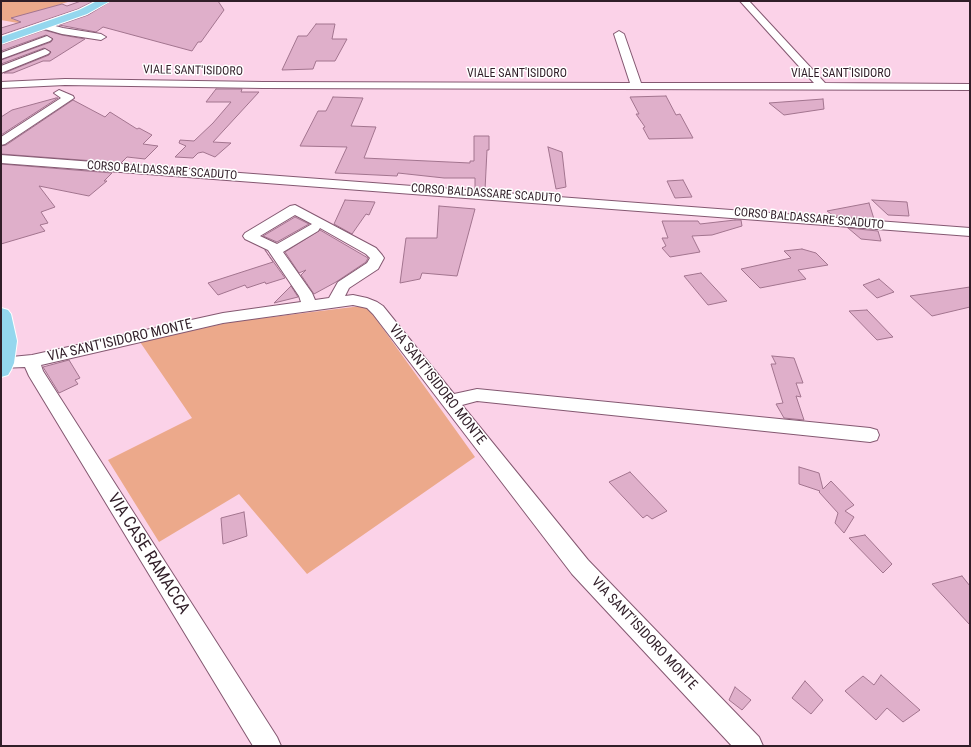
<!DOCTYPE html>
<style>
body{margin:0}
#map{position:relative;width:971px;height:747px;overflow:hidden;background:#fbd2e8;font-family:"Roboto Condensed",sans-serif}
canvas{display:block}
.frame{position:absolute;inset:0;border:2px solid #301e28;pointer-events:none}
</style>
<div id="map">
<canvas width="971" height="747"></canvas>
<div class="frame"></div>
</div>
<script>
const g = document.querySelector('canvas').getContext('2d');
g.lineJoin = 'round';
function fill(path, color) { g.fillStyle = color; g.fill(path, 'evenodd'); }
const shape = rows => new Path2D(rows.map(r => 'M' + r).join(''));
function strokePath(path, color, width, dash) { g.strokeStyle = color; g.lineWidth = width; g.lineCap = dash ? 'butt' : 'round'; g.setLineDash(dash || []); g.stroke(path); }
function write(font, color, halo, rows, align = 'center') {
  g.font = font + ' "Roboto Condensed",sans-serif'; g.lineWidth = 3; g.setLineDash([]); g.textBaseline = 'middle'; g.strokeStyle = halo; g.fillStyle = color; for (const [text, x, y, turn = 0] of rows) {
    g.save(); g.translate(x, y); g.rotate((+turn || 0) * Math.PI / 180); g.textAlign = isNaN(turn) ? turn : align; if (halo) g.strokeText(text, 0, 0); g.fillText(text, 0, 0); g.restore();
  }
}
fill(shape([
 [1,1,71,1,13,19,21,22,18,23,1,20],
 [361,306,369,309,475,457,307,574,239,494,159,542,108,460,192,418,140,342,231,322]
]), '#eca98b');
const building = shape([
 [81,1,94,1,78,9,1,35,1,28,21,22,11,18,62,4,67,6,81,1],
 [111,1,218,1,224,10,201,42,198,42,192,51,103,27,96,32,59,25,88,15,111,1],
 [316,24,335,24,332,39,347,39,335,61,316,61,313,69,282,70,298,36,307,36,316,24],
 [44,30,62,35,85,39,50,61,43,61,13,73,4,73,49,55,51,52,44,48,1,64,1,60,51,42,53,39,46,35,1,51,1,45,44,30],
 [216,89,242,89,241,92,259,92,213,142,231,143,215,157,203,152,198,153,193,158,175,157,186,146,179,143,180,140,194,141,213,123,231,102,206,102,216,89],
 [666,96,676,115,680,114,693,138,649,139,643,128,645,127,636,114,639,114,630,97,666,96],
 [333,97,363,98,351,126,376,127,364,158,470,163,470,161,474,161,474,136,489,136,489,150,487,150,485,190,475,189,475,178,444,178,398,173,397,176,335,173,347,147,300,146,318,111,326,111,333,97],
 [56,98,58,98,1,135,1,117,12,110,56,98],
 [823,99,824,109,784,115,769,103,823,99],
 [73,100,105,117,110,112,137,129,139,128,152,135,143,144,158,146,145,159,127,157,121,163,1,154,1,146,6,145,73,100],
 [548,147,562,152,566,187,556,189,548,147],
 [1,164,112,173,104,181,107,181,89,196,39,186,55,207,41,212,48,223,40,225,45,231,1,244,1,164],
 [683,180,692,197,675,198,667,181,683,180],
 [345,200,375,202,369,215,366,214,352,234,334,224,345,200],
 [872,200,907,202,909,216,888,215,872,200],
 [869,203,874,219,834,216,827,211,869,203],
 [439,206,475,209,457,276,422,273,420,279,400,283,406,238,437,238,439,206],
 [295,217,309,224,277,242,263,236,295,217],
 [735,220,741,220,742,226,712,235,692,236,700,252,670,257,662,248,666,246,662,238,668,238,662,221,698,221,700,224,735,220],
 [848,228,878,231,881,241,861,239,848,228],
 [320,230,368,258,366,262,336,282,314,294,301,275,306,270,299,273,285,252,320,230],
 [802,249,816,253,828,265,798,270,806,279,760,288,741,269,791,258,784,251,802,249],
 [265,250,285,278,266,284,265,282,247,288,245,285,218,295,208,283,273,262,265,250],
 [701,273,727,301,708,305,684,276,701,273],
 [879,279,894,292,877,298,863,285,879,279],
 [291,286,298,297,274,303,291,286],
 [970,287,970,307,932,316,910,296,970,287],
 [867,310,893,337,877,340,849,311,867,310],
 [772,356,794,358,803,383,796,383,801,397,796,396,804,420,784,418,776,404,783,403,771,364,776,364,772,356],
 [69,360,80,378,75,380,78,384,59,393,43,367,69,360],
 [799,467,819,473,823,489,831,481,854,505,845,511,854,517,844,533,835,523,838,513,819,492,820,491,799,484,799,467],
 [630,472,667,511,652,519,647,515,643,518,609,482,630,472],
 [244,512,247,536,223,544,221,518,244,512],
 [865,535,892,564,883,573,849,538,865,535],
 [962,576,970,586,970,625,932,584,962,576],
 [881,675,920,710,903,722,887,708,876,720,845,691,863,676,874,685,881,675],
 [805,681,823,700,811,714,792,698,805,681],
 [735,687,751,700,742,710,729,700,735,687]
]);
fill(building, '#dfafca');
strokePath(building, '#a2748e', 1);
const minor = shape([
 [740,1,749,1,825,83,970,84,970,90,263,88,65,85,1,88,1,82,65,79,263,82,630,83,614,34,619,31,624,34,641,83,814,83,740,1],
 [44,23,63,28,101,34,106,37,101,40,62,34,41,28,40,26,44,23],
 [47,36,52,39,50,41,1,59,1,53,47,36],
 [45,49,50,52,48,54,1,73,1,66,45,49],
 [59,90,73,96,74,98,5,144,1,145,1,137,61,98,54,93,59,90],
 [1,155,970,228,970,236,1,163,1,155],
 [295,205,376,248,382,255,384,258,378,269,349,288,345,296,353,295,367,298,377,302,383,306,454,394,477,389,870,428,877,430,879,435,877,440,870,442,477,401,462,405,588,560,759,737,763,746,732,746,572,574,373,314,367,308,353,305,223,323,41,365,43,371,277,737,281,746,253,746,29,376,25,367,1,368,1,358,32,355,223,313,301,302,299,296,268,250,245,239,243,236,245,233,290,206,295,205],
 [295,215,312,224,277,244,260,236,295,215],
 [320,228,366,254,370,258,367,263,338,282,329,298,315,300,312,293,283,252,318,231,320,228]
]);
const major = shape([
 [97,1,110,1,87,14,1,44,1,37,79,10,97,1],
 [1,308,8,310,11,314,17,341,14,363,11,370,8,375,1,377,1,308]
]);
strokePath(minor, '#845871', 2);
strokePath(major, '#fff', 2);
fill(minor, '#fff');
fill(major, '#94d7ee');
write('12px', '#301e28', '#fff', [
 ["VIALE SANT'ISIDORO",193,71,1],
 ["VIALE SANT'ISIDORO",517,74],
 ["VIALE SANT'ISIDORO",841,74],
 ["CORSO BALDASSARE SCADUTO",162,171,4],
 ["CORSO BALDASSARE SCADUTO",486,194,4],
 ["CORSO BALDASSARE SCADUTO",809,219,5]
]);
write('14px', '#301e28', '#fff', [
 ["VIA SANT'ISIDORO MONTE",120,341,-13],
 ["VIA SANT'ISIDORO MONTE",437,385,52],
 ["VIA SANT'ISIDORO MONTE",644,634,47]
]);
write('17px', '#301e28', '#fff', [
 ["VIA CASE RAMACCA",148,554,58]
]);
</script>
